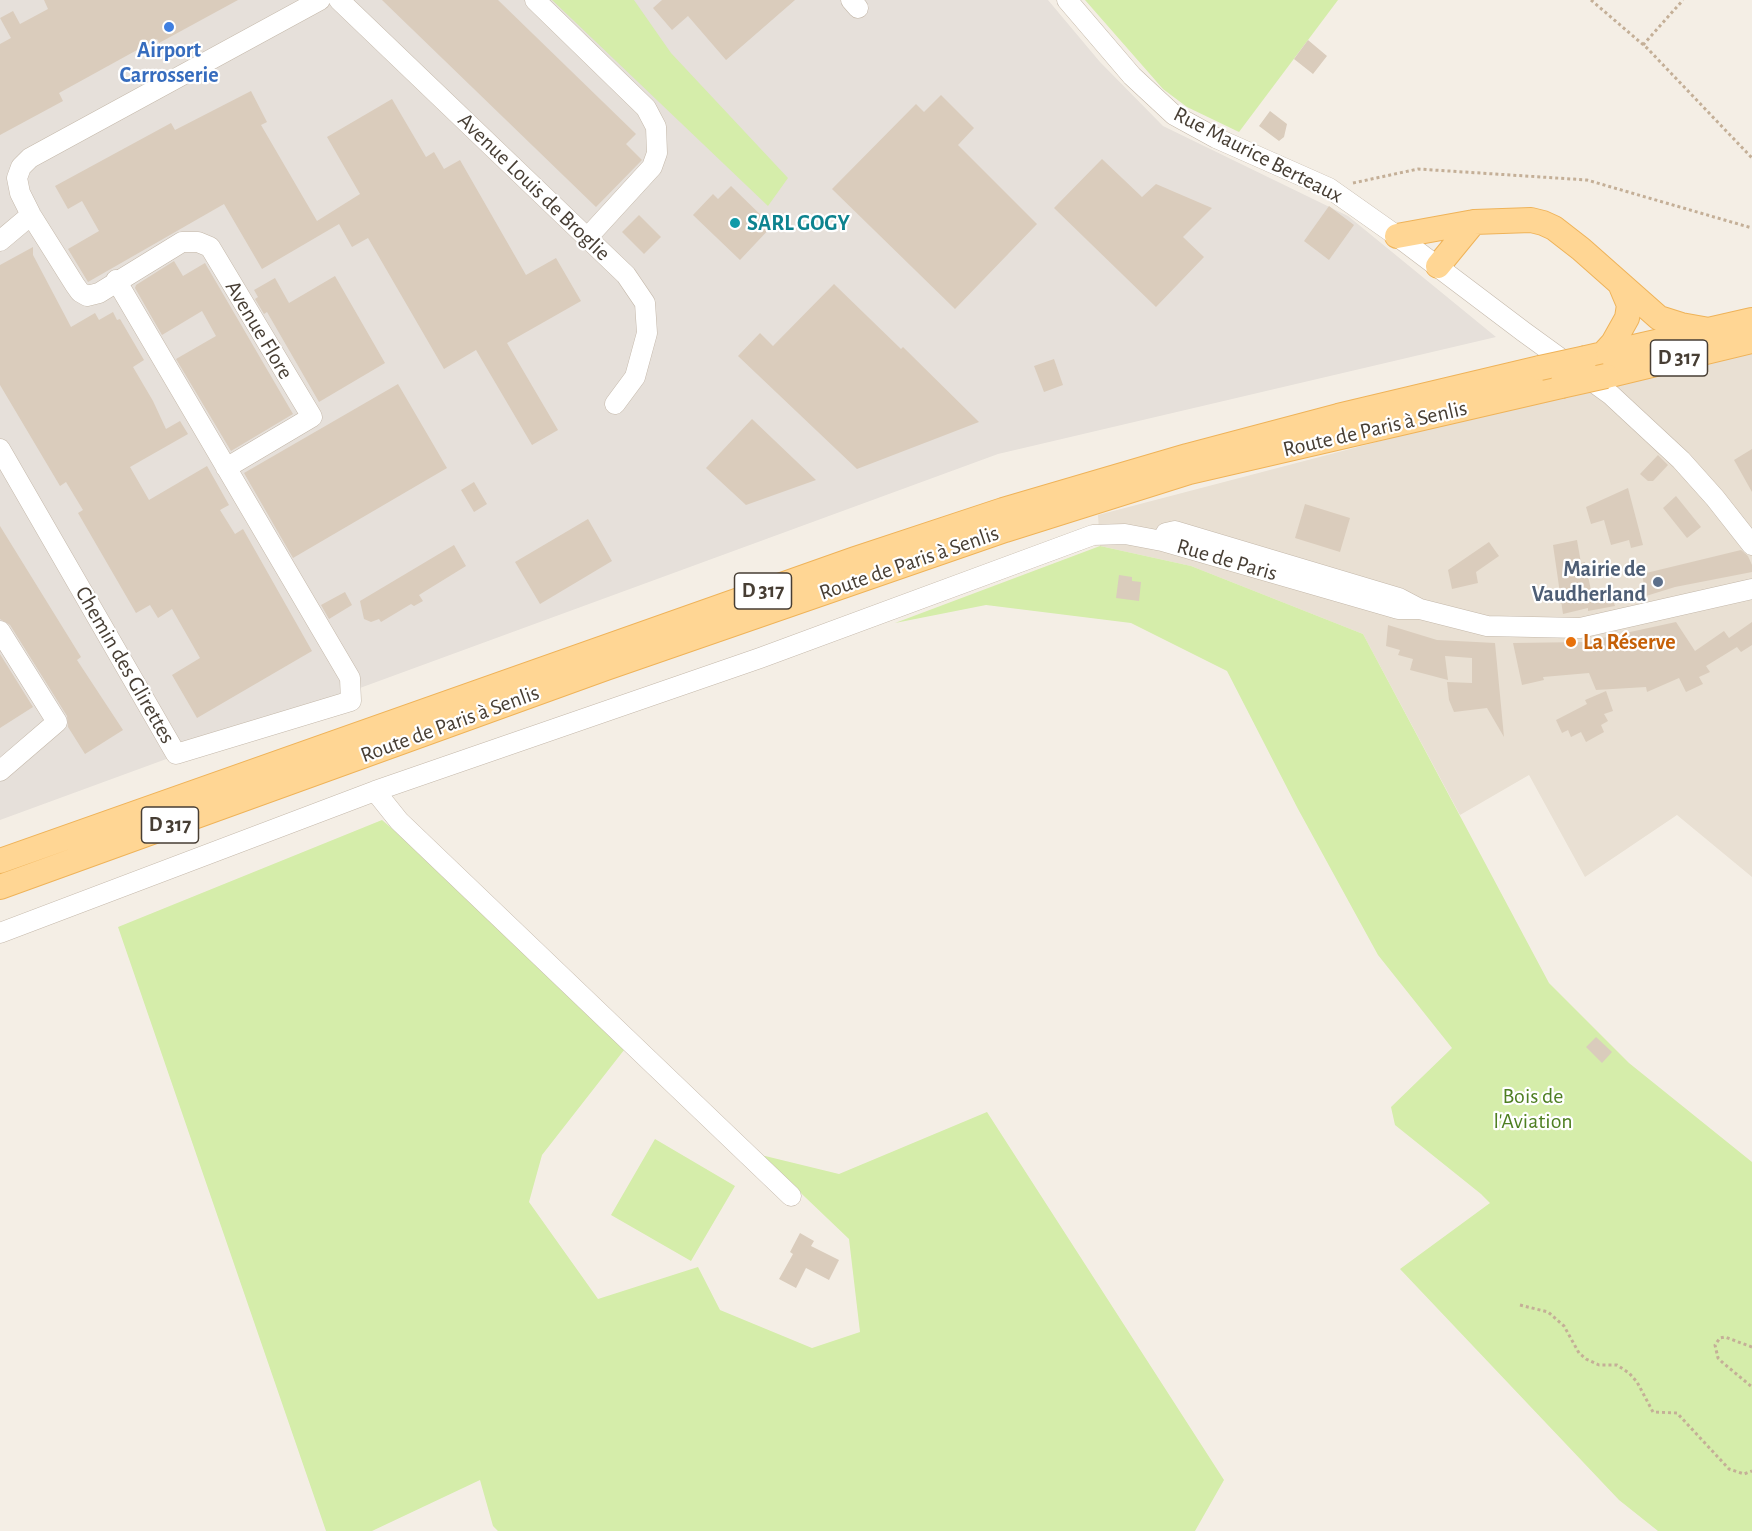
<!DOCTYPE html>
<meta charset="utf-8">
<style>
body{margin:0}
canvas{display:block;background:#f4eee5}
</style>
<canvas width="1752" height="1531"></canvas>
<script>
const g = document.querySelector('canvas').getContext('2d');
g.lineJoin = 'round';
function fill(path, color) { g.fillStyle = color; g.fill(path, 'evenodd'); }
const shape = rows => new Path2D(rows.map(r => 'M' + r).join(''));
function strokePath(path, color, width, dash) { g.strokeStyle = color; g.lineWidth = width; g.lineCap = dash ? 'butt' : 'round'; g.setLineDash(dash || []); g.stroke(path); }
function write(font, color, halo, rows, align = 'center') {
  g.font = font + ' "Alegreya Sans",sans-serif'; g.lineWidth = 4.5; g.setLineDash([]); g.textBaseline = 'middle'; g.strokeStyle = halo; g.fillStyle = color; for (const [text, x, y, turn = 0] of rows) {
    g.save(); g.translate(x, y); g.rotate((+turn || 0) * Math.PI / 180); g.textAlign = isNaN(turn) ? turn : align; if (halo) g.strokeText(text, 0, 0); g.fillText(text, 0, 0); g.restore();
  }
}
fill(shape([
 [1752,349,1752,877,1677,815,1585,877,1529,775,1460,815,1363,634,1191,566,1100,546,1098,515,1644,372]
]), '#e9e0d3');
fill(shape([
 [0,0,1048,0,1100,62,1163,126,1348,216,1496,337,998,454,0,820]
]), '#e6e0da');
fill(shape([
 [552,0,634,0,671,53,788,178,768,206],
 [1085,0,1338,0,1239,132,1187,107,1163,89],
 [1100,546,1191,566,1363,634,1549,983,1629,1063,1752,1162,1752,1531,1658,1531,1619,1500,1400,1269,1490,1203,1481,1194,1395,1125,1391,1107,1452,1048,1378,955,1298,809,1227,671,1131,623,986,605,895,623],
 [382,820,635,1036,542,1155,529,1202,598,1299,698,1267,720,1310,812,1348,860,1332,849,1239,761,1155,839,1174,987,1112,1224,1480,1195,1531,498,1531,493,1526,480,1480,372,1531,326,1531,118,927],
 [655,1139,735,1186,691,1261,611,1215]
]), '#d5edaa');
fill(shape([
 [44,0,238,0,159,43,157,39,59,93,63,101,0,135,0,44,11,38,0,18,13,11,20,24,48,9],
 [382,0,498,0,636,134,626,144,642,160,596,207],
 [662,0,795,0,726,60,688,16,672,30,653,8],
 [1308,40,1327,56,1313,74,1294,59],
 [251,91,267,122,261,125,317,221,360,194,327,137,392,99,426,157,434,152,444,169,460,160,526,275,556,258,581,301,507,343,558,430,532,445,476,350,444,369,368,238,352,247,339,224,262,269,224,204,88,282,68,249,99,231,82,201,68,209,55,186,171,123,175,130],
 [941,95,974,128,958,145,1037,224,955,309,832,189,916,104,924,112],
 [1270,111,1287,124,1284,137,1279,141,1259,126],
 [1102,159,1142,197,1156,184,1212,208,1183,237,1204,257,1156,307,1054,208],
 [731,186,772,226,740,260,693,215,713,194,718,199],
 [1329,206,1354,225,1329,260,1304,241],
 [639,215,661,237,644,254,622,232],
 [33,247,33,255,71,327,95,313,99,320,113,312,117,320,120,319,144,360,133,367,153,401,166,429,180,421,188,434,130,467,149,500,207,466,229,505,220,510,235,534,243,529,312,651,197,718,172,675,200,658,172,609,158,618,150,605,136,613,78,513,83,510,66,482,60,486,0,385,0,265],
 [174,261,183,276,205,263,293,414,231,451,176,359,216,336,202,311,162,335,135,288,136,285],
 [335,276,385,363,319,402,267,312,264,314,255,299,258,297,254,290,275,278,289,303],
 [834,284,901,349,903,347,979,422,857,469,738,356,760,333,773,346],
 [1054,359,1063,385,1044,392,1034,366],
 [398,384,447,468,293,558,244,473],
 [752,419,816,480,746,505,706,468],
 [1752,449,1752,492,1734,460],
 [1658,455,1668,465,1653,481,1648,481,1640,474],
 [474,482,487,504,474,512,461,490],
 [1628,488,1643,545,1631,548,1629,540,1611,545,1604,520,1591,524,1586,507],
 [1676,496,1701,527,1687,538,1663,508],
 [1305,504,1350,518,1340,552,1295,538],
 [588,519,612,561,540,604,515,562],
 [0,526,81,657,77,660,123,730,85,754,68,727,67,716,10,625,0,619],
 [1577,540,1581,563,1585,562,1592,595,1610,591,1615,606,1588,611,1588,608,1563,614,1553,545],
 [1489,542,1499,556,1476,572,1478,583,1452,589,1448,570],
 [454,545,466,566,419,595,423,601,414,606,411,604,381,622,379,619,371,622,364,619,360,601],
 [1741,550,1748,556,1752,565,1752,572,1675,587,1646,596,1642,574],
 [1119,575,1132,577,1132,581,1141,582,1139,601,1116,598],
 [345,592,352,605,329,619,321,605],
 [1676,622,1695,651,1724,631,1729,638,1752,622,1752,645,1741,652,1737,647,1706,666,1710,672,1699,677,1703,684,1686,692,1679,678,1647,692,1646,687,1596,690,1589,673,1543,677,1544,680,1522,685,1513,643,1584,642],
 [1388,625,1437,640,1495,643,1504,737,1487,708,1454,712,1449,700,1447,682,1472,683,1472,658,1445,656,1448,680,1410,670,1413,659,1398,655,1400,650,1386,646],
 [0,654,33,707,0,728],
 [1606,691,1613,711,1604,714,1608,721,1601,725,1604,732,1586,742,1581,732,1571,737,1568,730,1562,733,1556,720,1587,704,1585,700],
 [1596,1037,1612,1052,1602,1063,1586,1047],
 [800,1233,814,1241,811,1246,839,1260,829,1280,806,1268,796,1288,779,1279,793,1254,790,1252]
]), '#daccbc');
const minor = shape([
 [339,0,626,275,645,303,647,333,635,377,615,404],
 [535,0,646,108,656,127,657,153,652,167,587,238],
 [851,0,858,8],
 [1067,0,1132,76,1174,115,1216,138,1329,188,1397,236,1524,332,1611,395,1681,460,1715,498,1752,545],
 [0,241,31,215],
 [0,449,176,754,351,701,350,678,116,280],
 [226,468,312,417,210,247,198,242,182,242,99,293,87,296,80,292,75,285,31,215,20,193,17,178,21,167,30,158,320,0],
 [1420,609,1399,598,1175,531,1166,533,1162,541,1398,609,1420,609,1487,626,1580,628,1752,589],
 [0,631,57,722,0,771],
 [375,791,399,821,791,1196],
 [0,933,375,791,760,658,1093,535,1125,534,1162,541]
]);
const major = shape([
 [1397,236,1474,222,1531,220,1543,223,1554,228,1581,249,1659,318,1681,325,1709,330],
 [1438,266,1474,222],
 [1603,354,1613,343,1627,318,1629,305,1621,286],
 [1586,358,1752,320],
 [1606,376,1752,341],
 [0,861,855,559,1003,510,1187,456,1338,416,1540,368],
 [0,887,606,668,1005,530,1189,472,1561,386]
]);
strokePath(minor, '#c4b8aa', 21);
strokePath(major, '#efb359', 26);
strokePath(shape([
 [1591,0,1647,48,1752,158],
 [1643,45,1683,0],
 [1353,183,1418,169,1587,180,1752,228],
 [1520,1305,1548,1312,1564,1326,1579,1353,1586,1359,1599,1365,1617,1365,1629,1373,1637,1382,1653,1412,1677,1413,1729,1469,1744,1474,1752,1471],
 [1752,1347,1725,1337,1720,1338,1715,1345,1718,1358,1722,1362,1752,1387]
]), '#c4af97', 3, [3, 3]);
strokePath(minor, '#fff', 20);
strokePath(major, '#ffd694', 24);
const majorBridge = shape([
 [1540,368,1586,358],
 [1561,386,1606,376]
]);
strokePath(majorBridge, '#efb359', 26, []);
strokePath(majorBridge, '#ffd694', 24);
for (const [x, y, r, color] of [
 [169,27,6,"#3f7fe0"],
 [735,223,6,"#0f9aa8"],
 [1658,582,6,"#5c6f8a"],
 [1571,642,6,"#e8710a"]
]) { const dot = new Path2D(); dot.arc(x, y, r, 0, 2 * Math.PI); g.fillStyle = color; g.fill(dot); strokePath(dot, '#fff', 2); }
for (const [x, y, w] of [
 [1679,358,57],
 [763,591,57],
 [170,825,57]
]) { const box = new Path2D(); box.roundRect(x - w / 2, y - 18, w, 36, 4.5); g.fillStyle = '#fff'; g.fill(box); strokePath(box, '#473e34', 1.5); }
write('bold 21px', '#473e34', null, [
 ["D 317",1679,358],
 ["D 317",763,591],
 ["D 317",170,825]
]);
write('bold 22px', '#366cbe', '#fff', [
 ["Airport",169,50],
 ["Carrosserie",169,75]
]);
write('22px', '#473e34', '#fff', [
 ["Rue Maurice Berteaux",1258,155,27],
 ["Avenue Louis de Broglie",534,187,44],
 ["Avenue Flore",259,330,59],
 ["Route de Paris à Senlis",1375,429,-13],
 ["Rue de Paris",1227,560,16],
 ["Route de Paris à Senlis",909,563,-19],
 ["Chemin des Glirettes",125,665,60],
 ["Route de Paris à Senlis",450,724,-20]
]);
write('bold 22px', '#0d838f', '#fff', [
 ["SARL GOGY",747,223]
], 'left');
write('bold 22px', '#4e5e75', '#fff', [
 ["Mairie de",1646,569],
 ["Vaudherland",1646,594]
], 'right');
write('bold 22px', '#c56008', '#fff', [
 ["La Réserve",1583,642]
], 'left');
write('22px', '#4e7f22', '#fff', [
 ["Bois de",1533,1096],
 ["l'Aviation",1533,1121]
]);
</script>
